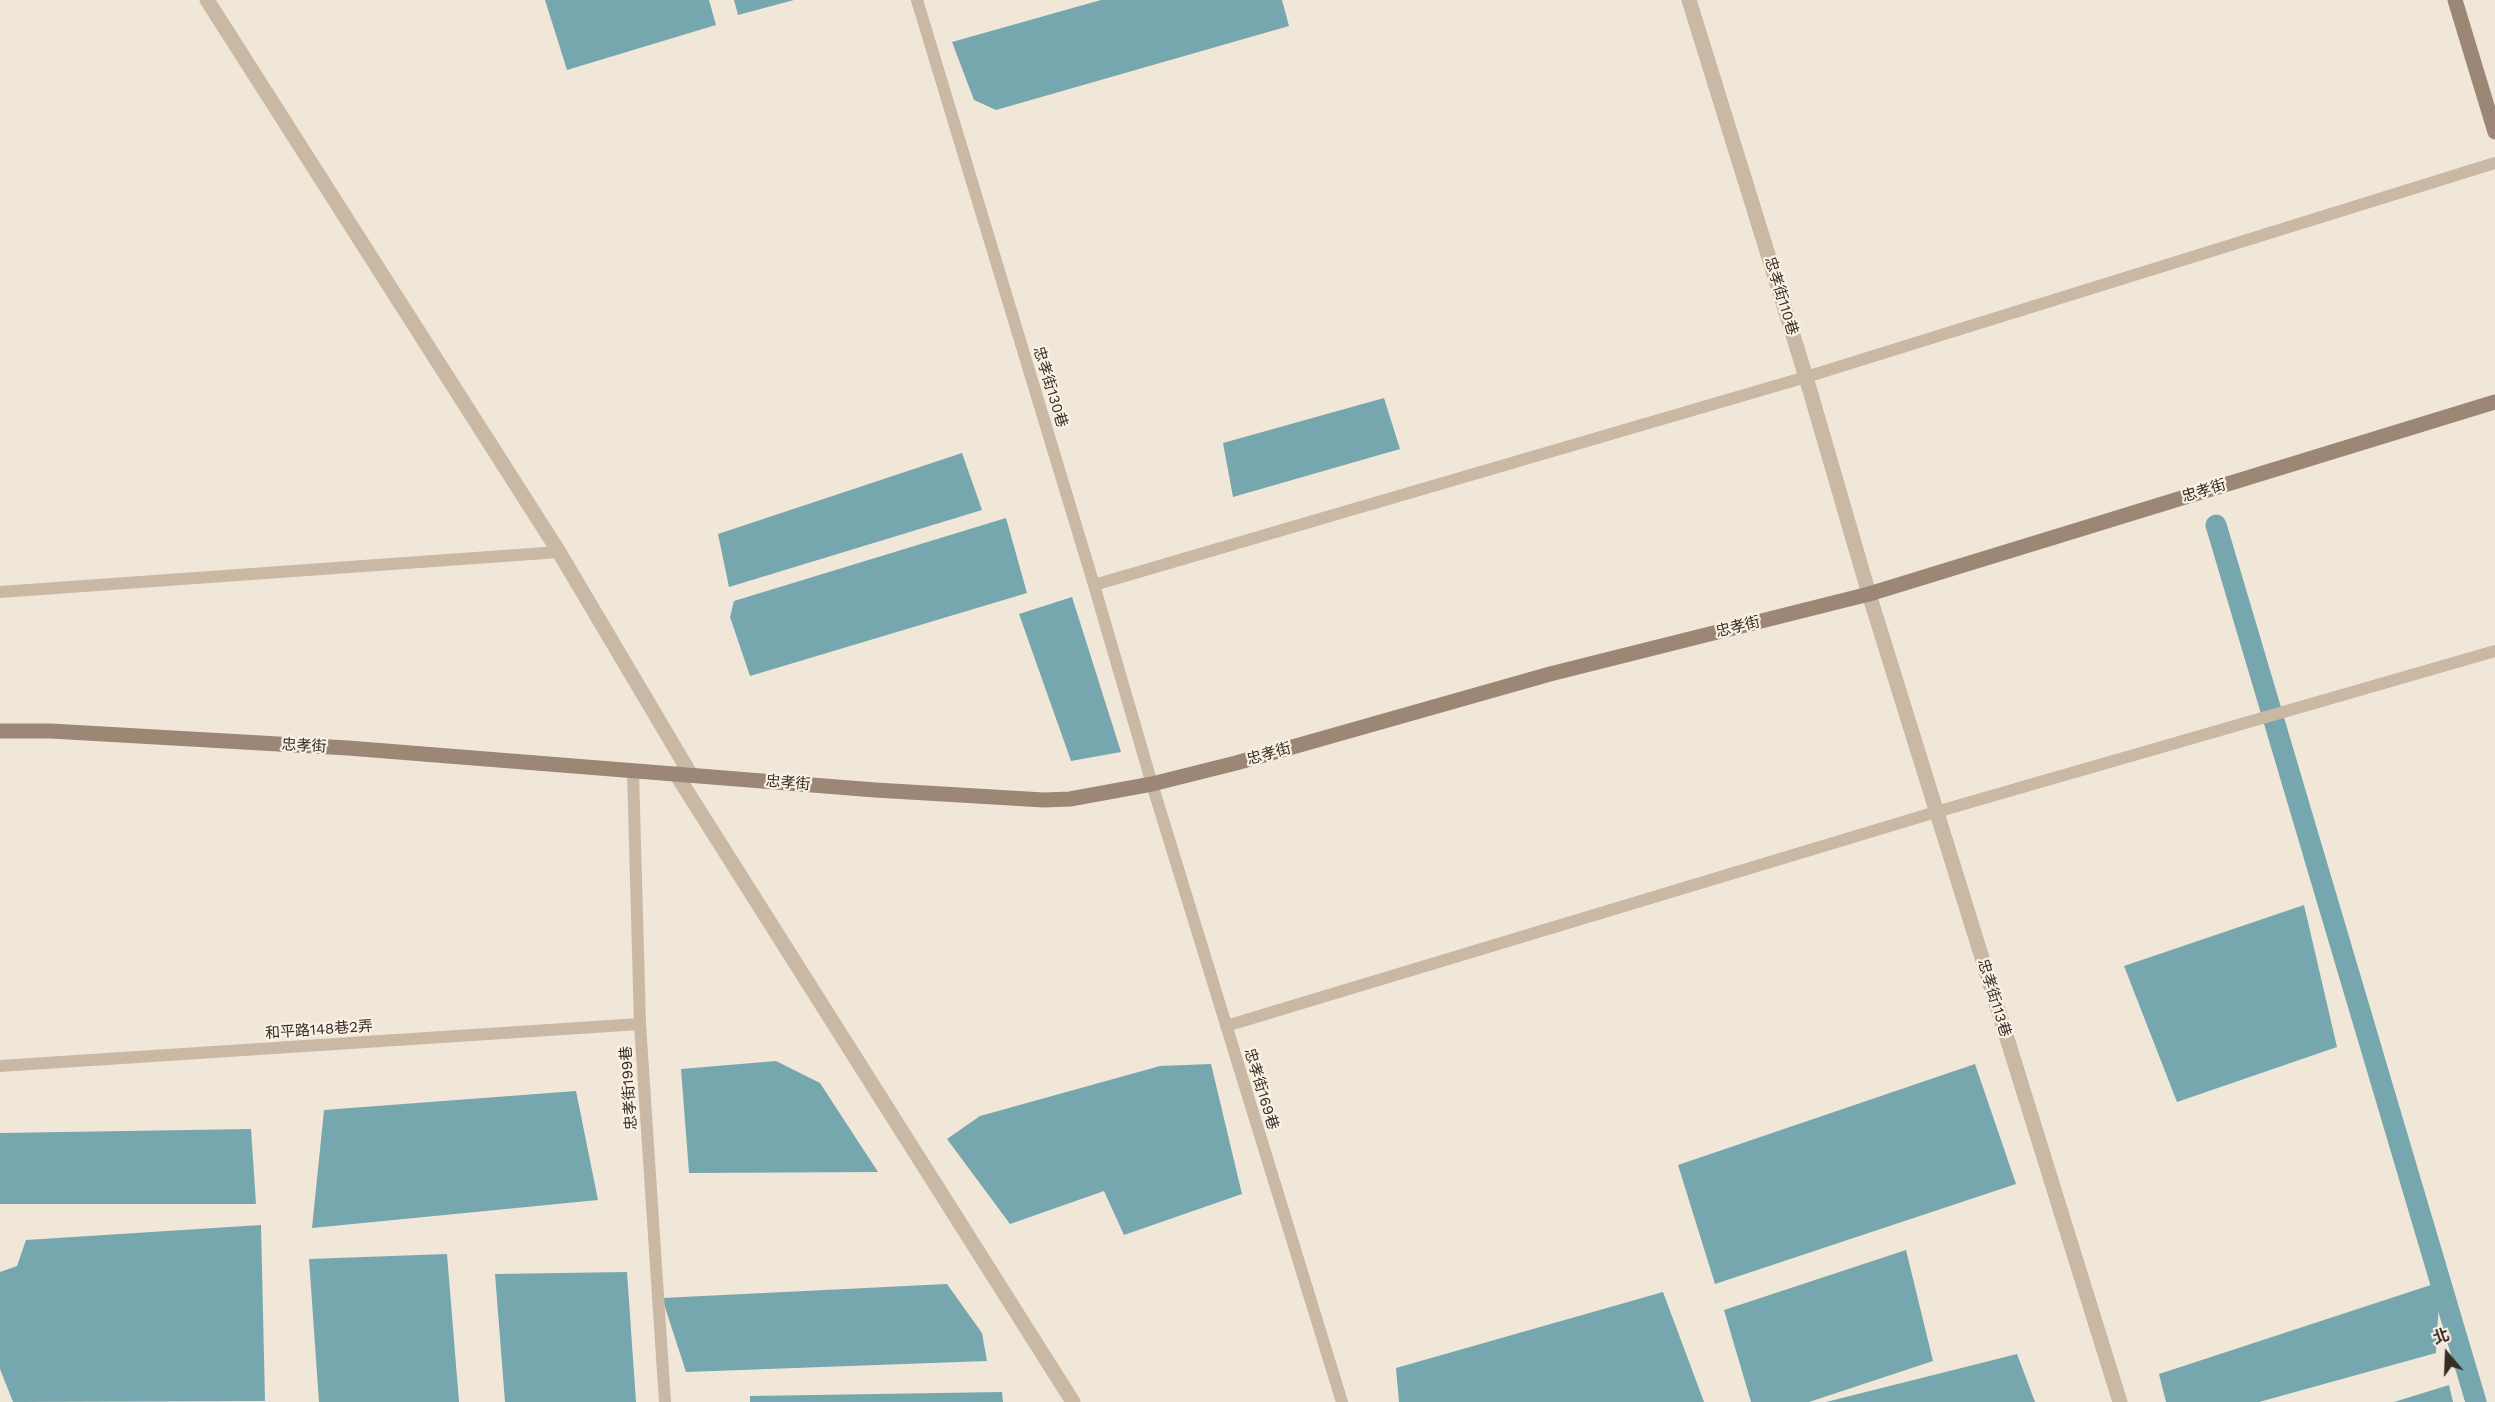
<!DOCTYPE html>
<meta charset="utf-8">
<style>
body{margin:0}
#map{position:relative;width:2495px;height:1402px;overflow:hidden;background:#f1e7d8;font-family:"Work Sans","Noto Sans TC",sans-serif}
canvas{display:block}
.north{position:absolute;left:2417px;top:1324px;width:60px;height:60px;-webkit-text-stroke:4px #f9f1e4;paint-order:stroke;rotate:341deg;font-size:16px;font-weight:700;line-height:24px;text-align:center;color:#342c26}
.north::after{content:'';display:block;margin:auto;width:21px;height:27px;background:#342c26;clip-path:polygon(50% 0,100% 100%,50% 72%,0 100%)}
</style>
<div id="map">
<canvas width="2495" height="1402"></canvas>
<div class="north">北</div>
</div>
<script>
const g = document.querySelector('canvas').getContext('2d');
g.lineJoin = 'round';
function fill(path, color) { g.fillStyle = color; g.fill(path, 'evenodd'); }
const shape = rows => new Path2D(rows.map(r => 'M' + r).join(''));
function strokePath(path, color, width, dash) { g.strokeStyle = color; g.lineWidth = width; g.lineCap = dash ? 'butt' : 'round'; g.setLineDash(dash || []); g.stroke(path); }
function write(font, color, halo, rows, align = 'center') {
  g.font = font + ' "Work Sans","Noto Sans TC",sans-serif'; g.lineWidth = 4.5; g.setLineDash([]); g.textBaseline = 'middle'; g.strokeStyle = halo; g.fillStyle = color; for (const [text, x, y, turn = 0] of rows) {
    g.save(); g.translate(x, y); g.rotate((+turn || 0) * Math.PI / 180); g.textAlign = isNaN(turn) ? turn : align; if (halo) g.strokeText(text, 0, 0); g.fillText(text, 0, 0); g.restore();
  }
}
fill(shape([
 [545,0,709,0,716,25,567,70],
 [734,0,794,0,738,15],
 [1101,0,1282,0,1289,26,996,110,974,100,952,42],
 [1384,398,1400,449,1233,497,1223,443],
 [962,453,982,510,729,587,718,534],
 [1006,518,1027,593,750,676,730,617,734,601],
 [1072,597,1121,752,1071,761,1019,614],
 [2304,905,2337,1047,2177,1102,2124,966],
 [776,1061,820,1083,878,1172,689,1173,681,1069],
 [1211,1064,1242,1194,1124,1235,1104,1191,1010,1224,947,1139,980,1116,1160,1066],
 [1975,1064,2016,1184,1715,1284,1678,1165],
 [576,1091,598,1200,312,1228,324,1110],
 [251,1129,256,1204,0,1204,0,1133],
 [261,1225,265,1401,13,1402,0,1369,0,1272,17,1266,26,1240],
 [1906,1250,1933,1361,1809,1402,1751,1402,1724,1310],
 [447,1254,459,1402,319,1402,309,1259],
 [627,1272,636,1402,505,1402,495,1274],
 [2440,1282,2436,1353,2259,1402,2166,1402,2159,1374],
 [947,1284,982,1333,987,1361,686,1372,662,1298],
 [1663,1292,1704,1402,1399,1402,1396,1368],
 [2017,1354,2035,1402,1826,1402],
 [2449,1385,2453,1402,2394,1402],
 [1002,1392,1003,1402,750,1402,750,1396]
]), '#77a7ae');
strokePath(shape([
 [2216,525,2476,1402]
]), '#77a7ae', 21);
strokePath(shape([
 [917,0,1094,585,1152,784,1342,1402],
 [1094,585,1806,377,2495,163],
 [0,592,559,552],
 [633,771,640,1024,665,1402],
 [1226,1026,1936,812,2495,651],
 [0,1066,640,1024]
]), '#c9b8a4', 12);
strokePath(shape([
 [207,0,559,552,691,775],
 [1689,0,1806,377,1869,594,2120,1402],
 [676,774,1073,1402]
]), '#c9b8a4', 15);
strokePath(shape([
 [2455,0,2495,132],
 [0,731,51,731,348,748,875,790,1044,800,1070,799,1152,784,1236,763,1550,674,1869,594,2495,402]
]), '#9c8776', 15);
write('15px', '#342c26', '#f9f1e4', [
 ["忠孝街110巷",1781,296,73],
 ["忠孝街130巷",1050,387,73],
 ["忠孝街",2204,491,-17],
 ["忠孝街",1738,627,-14],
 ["忠孝街",304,746,3],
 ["忠孝街",1269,754,-16],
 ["忠孝街",788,783,5],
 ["忠孝街113巷",1994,998,73],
 ["和平路148巷2弄",319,1030,-4],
 ["忠孝街199巷",629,1088,-94],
 ["忠孝街169巷",1261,1089,73]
]);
</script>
